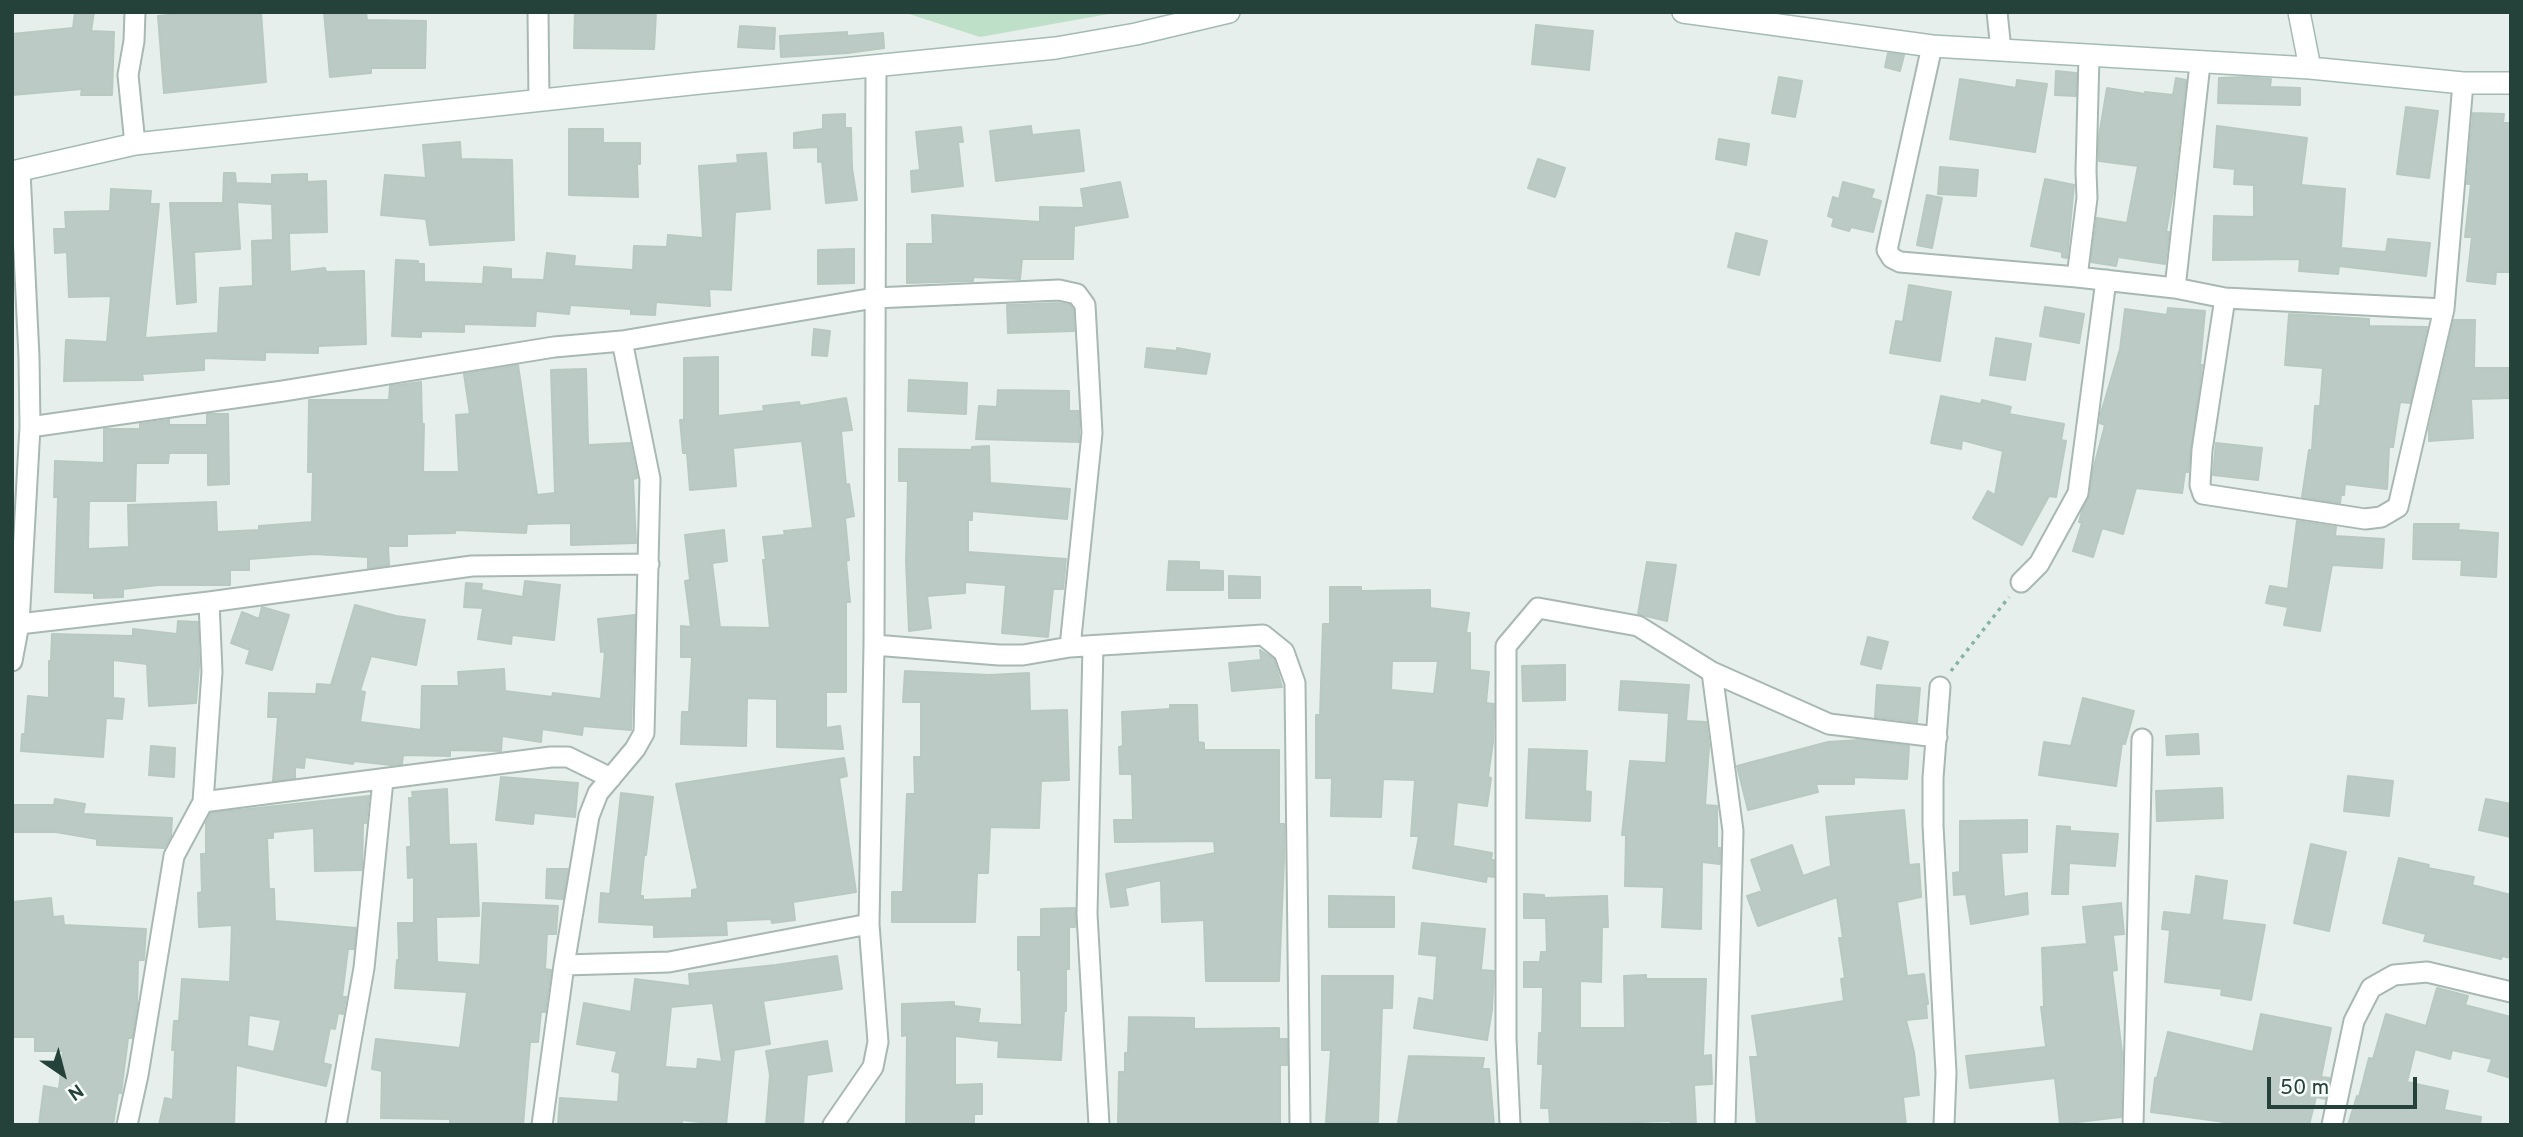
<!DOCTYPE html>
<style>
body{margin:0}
#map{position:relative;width:2523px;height:1137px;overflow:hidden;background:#e6efeb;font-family:Overpass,sans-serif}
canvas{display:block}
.frame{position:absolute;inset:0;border:14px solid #24423a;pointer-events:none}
.north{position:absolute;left:28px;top:1039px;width:70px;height:70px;-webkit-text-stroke:5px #f7fbf9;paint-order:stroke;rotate:145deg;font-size:19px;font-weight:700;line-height:28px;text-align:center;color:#24423a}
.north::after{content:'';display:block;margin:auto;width:24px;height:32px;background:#24423a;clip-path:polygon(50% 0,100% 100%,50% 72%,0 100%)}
.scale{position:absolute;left:2267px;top:1077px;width:150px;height:32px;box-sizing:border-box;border:4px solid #24423a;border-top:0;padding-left:9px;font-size:21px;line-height:24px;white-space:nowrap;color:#24423a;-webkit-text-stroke:5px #f7fbf9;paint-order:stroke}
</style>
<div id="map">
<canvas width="2523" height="1137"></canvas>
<div class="frame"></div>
<div class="north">N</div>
<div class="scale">50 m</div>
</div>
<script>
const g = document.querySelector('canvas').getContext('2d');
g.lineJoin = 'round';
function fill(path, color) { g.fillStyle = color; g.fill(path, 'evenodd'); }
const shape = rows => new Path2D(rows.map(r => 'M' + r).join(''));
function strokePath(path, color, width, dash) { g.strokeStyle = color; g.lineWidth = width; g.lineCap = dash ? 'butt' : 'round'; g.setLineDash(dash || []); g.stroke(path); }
fill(shape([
 [903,12,1120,12,980,37]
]), '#bfe0c8');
const building = shape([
 [75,12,94,12,91,31,114,32,112,95,81,95,82,89,12,95,12,34,73,28,75,12],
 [197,12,261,12,266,82,164,93,158,16,197,12],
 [324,12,366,12,367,20,426,21,425,68,371,68,371,73,330,77,324,12],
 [575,12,656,12,654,49,574,48,575,12],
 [1536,25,1593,31,1589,70,1532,64,1536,25],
 [740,26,775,28,774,49,738,47,740,26],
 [847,32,847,36,883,33,884,48,848,53,781,57,780,36,847,32],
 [1888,53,1904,55,1900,71,1885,67,1888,53],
 [2056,71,2076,73,2076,96,2055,95,2056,71],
 [1779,77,1802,81,1795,117,1772,113,1779,77],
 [2244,77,2271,79,2270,87,2300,88,2300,105,2218,103,2219,78,2244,77],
 [2176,78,2186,80,2173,192,2166,232,2169,232,2165,264,2118,257,2116,266,2091,262,2097,218,2127,223,2138,166,2099,161,2099,136,2107,88,2145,94,2145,92,2173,95,2176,78],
 [1960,79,2016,88,2017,80,2047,84,2035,152,1950,139,1960,79],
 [2406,107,2438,111,2429,178,2397,174,2406,107],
 [2473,113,2504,114,2503,123,2511,123,2511,272,2496,272,2495,284,2467,281,2472,237,2465,237,2471,184,2467,184,2473,113],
 [845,114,845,128,851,128,852,168,857,200,826,203,822,161,818,162,818,147,794,148,794,133,823,129,823,115,845,114],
 [1031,126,1032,135,1079,130,1084,171,996,181,990,131,1031,126],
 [2217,126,2307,138,2301,185,2345,189,2341,248,2386,252,2388,239,2430,243,2426,276,2339,266,2338,274,2299,271,2300,259,2213,260,2214,216,2254,217,2254,185,2234,184,2235,169,2214,167,2217,126],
 [961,127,963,142,958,142,963,186,912,192,911,171,920,170,916,132,961,127],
 [569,129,603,129,603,143,640,143,640,164,637,164,638,197,569,195,569,129],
 [1719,139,1749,144,1746,165,1716,159,1719,139],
 [460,142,461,159,512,160,514,240,430,245,426,219,381,215,385,175,426,178,423,145,460,142],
 [766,153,770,209,735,212,731,290,709,289,710,306,656,302,655,315,631,314,631,309,570,305,569,314,536,311,535,326,464,324,464,332,421,331,421,337,392,336,396,260,418,261,418,264,424,264,424,282,483,284,484,267,511,269,511,279,544,280,547,253,575,256,574,266,633,270,634,246,667,247,668,235,703,238,699,166,738,163,737,155,766,153],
 [1538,159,1565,168,1555,197,1528,188,1538,159],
 [1940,167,1978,170,1976,196,1938,194,1940,167],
 [224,173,235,173,236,183,272,184,272,175,307,174,307,182,326,181,327,232,289,233,290,272,325,268,326,272,364,271,366,344,318,346,318,353,265,352,265,360,204,358,204,370,142,374,143,380,64,381,66,340,107,342,111,296,69,297,67,252,55,253,54,229,66,229,65,212,110,211,111,189,151,191,150,204,159,204,145,338,218,333,220,288,253,286,252,241,273,240,272,204,237,202,240,249,194,252,196,302,177,304,170,203,223,203,224,173],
 [2045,179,2074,185,2067,258,2062,257,2062,252,2031,246,2045,179],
 [1120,182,1128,217,1074,226,1073,259,1022,259,1020,279,973,277,973,281,907,283,907,244,933,244,932,215,1040,222,1040,207,1084,208,1081,189,1120,182],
 [1843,182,1874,190,1871,198,1881,201,1873,232,1851,227,1849,231,1832,226,1834,218,1828,216,1833,197,1839,199,1843,182],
 [1927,195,1942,198,1932,248,1917,245,1927,195],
 [1736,233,1767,241,1759,275,1728,267,1736,233],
 [854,249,854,283,818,284,818,250,854,249],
 [1909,285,1951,292,1940,361,1890,353,1896,321,1903,322,1909,285],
 [1059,303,1070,305,1073,309,1074,331,1008,333,1007,305,1059,303],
 [2045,307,2084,314,2079,343,2040,336,2045,307],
 [2168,308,2205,311,2200,365,2202,365,2188,472,2185,472,2182,493,2136,488,2123,534,2102,528,2093,557,2073,551,2082,523,2079,522,2082,511,2090,495,2093,470,2105,425,2100,423,2101,413,2120,349,2125,309,2167,315,2168,308],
 [2289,314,2369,319,2369,326,2427,327,2410,403,2400,402,2393,447,2389,447,2387,489,2345,484,2344,495,2341,495,2340,503,2302,497,2309,450,2312,450,2315,406,2320,406,2323,368,2285,365,2289,314],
 [2454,320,2475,320,2474,368,2511,368,2511,398,2471,399,2473,438,2429,441,2429,429,2454,320],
 [814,329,830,331,827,356,812,355,814,329],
 [1996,338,2031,344,2025,380,1990,375,1996,338],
 [1147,348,1177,351,1177,348,1210,354,1206,374,1145,367,1147,348],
 [718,357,718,416,764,411,763,406,799,402,800,406,846,398,852,430,841,431,846,485,849,484,854,516,845,518,849,560,846,561,850,602,846,602,846,692,826,692,826,728,840,726,843,749,777,747,777,699,747,698,746,746,681,744,682,712,689,712,692,657,681,657,681,626,691,627,685,581,690,580,685,535,724,530,727,561,712,563,720,627,770,628,763,560,766,560,763,537,785,535,784,531,813,528,802,441,733,448,736,486,690,490,687,453,683,453,680,420,684,420,684,358,718,357],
 [518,365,537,495,555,493,551,370,586,369,588,445,630,443,637,478,633,479,636,543,571,545,571,523,527,524,526,533,455,530,455,533,407,534,407,546,388,546,389,565,368,568,368,557,314,554,249,559,249,570,230,570,230,585,158,585,123,589,123,597,94,598,94,593,55,592,58,497,54,497,55,461,104,463,104,429,140,429,140,424,169,420,169,425,207,425,207,414,228,414,229,484,208,485,208,453,169,453,168,463,136,463,135,501,89,501,88,549,129,547,128,505,216,502,217,532,259,530,259,526,312,522,313,472,308,472,309,400,389,400,390,386,421,382,422,424,424,424,423,472,459,472,456,415,470,414,464,374,518,365],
 [909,380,967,383,966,414,908,411,909,380],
 [998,390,1069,391,1069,411,1079,411,1079,442,976,439,979,406,997,407,998,390],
 [1941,396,1981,404,1982,400,2011,407,2009,414,2064,424,2061,440,2066,441,2056,497,2049,496,2022,545,1973,518,1988,491,1995,495,2003,451,1962,440,1961,449,1931,443,1941,396],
 [2216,443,2262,448,2258,480,2213,475,2216,443],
 [989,446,990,483,1070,489,1067,519,972,511,972,520,968,520,968,552,1066,559,1063,589,1053,589,1048,637,1002,633,1006,585,965,582,965,593,927,596,931,628,909,631,906,561,908,481,899,481,899,449,972,450,972,447,989,446],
 [2297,521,2336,527,2335,536,2384,539,2382,568,2332,565,2320,631,2284,625,2288,607,2266,603,2270,586,2288,589,2297,521],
 [2414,524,2459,524,2458,530,2498,533,2496,577,2461,575,2462,560,2413,559,2414,524],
 [1169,561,1199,562,1199,570,1223,571,1223,590,1167,590,1169,561],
 [1647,562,1676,565,1667,621,1638,614,1647,562],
 [1229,576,1260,577,1260,598,1229,598,1229,576],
 [525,581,560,585,554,640,512,635,511,644,478,639,483,608,464,607,466,583,482,584,481,590,523,597,525,581],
 [1330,587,1361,587,1361,591,1430,590,1430,608,1469,613,1466,633,1470,633,1470,670,1489,672,1486,703,1494,704,1493,742,1488,777,1491,778,1487,806,1457,802,1453,846,1492,853,1491,860,1494,860,1494,877,1487,876,1486,882,1413,868,1419,836,1411,836,1415,780,1383,779,1381,817,1331,816,1332,778,1316,778,1316,715,1320,715,1323,624,1330,624,1330,587],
 [1392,661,1438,661,1434,694,1391,690,1392,661],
 [355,605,396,616,425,620,416,665,371,656,360,691,365,692,360,722,421,730,422,686,459,686,458,672,504,669,505,691,552,697,553,693,601,699,605,651,601,652,598,619,635,615,631,730,583,726,582,735,542,729,541,742,502,736,501,751,450,750,450,756,403,755,402,764,391,765,354,761,353,764,305,757,304,768,295,767,295,778,273,781,278,717,268,717,269,693,316,694,317,684,331,685,355,605],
 [262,607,289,615,272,670,246,663,250,650,231,643,242,612,259,619,262,607],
 [178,621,198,622,199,666,196,703,149,706,147,664,113,660,113,698,124,699,122,719,106,718,103,757,21,751,22,734,25,734,28,696,49,698,49,661,51,661,52,634,133,636,133,629,177,634,178,621],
 [1868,637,1888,642,1881,669,1861,664,1868,637],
 [1260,650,1274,659,1282,687,1232,691,1229,663,1261,660,1260,650],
 [1565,665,1565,700,1523,701,1522,666,1565,665],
 [905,671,989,675,1029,673,1030,711,1067,710,1069,780,1041,781,1039,828,990,827,988,873,977,873,975,922,892,922,892,892,903,892,907,794,915,794,914,757,921,757,921,702,903,702,905,671],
 [1621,681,1689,685,1686,721,1706,722,1709,746,1705,805,1717,806,1717,848,1720,848,1720,864,1702,862,1701,929,1662,927,1664,887,1625,886,1626,835,1622,835,1630,761,1666,763,1669,713,1619,710,1621,681],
 [1877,685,1920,688,1917,722,1875,717,1877,685],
 [2083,698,2134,711,2125,744,2122,743,2116,786,2039,775,2044,742,2071,746,2083,698],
 [1170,705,1197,705,1198,742,1204,743,1204,750,1279,750,1279,824,1284,824,1284,859,1279,981,1206,981,1204,920,1162,922,1161,880,1125,888,1128,905,1111,907,1106,874,1215,853,1214,841,1115,842,1114,820,1133,820,1132,774,1120,774,1119,747,1123,746,1122,712,1170,709,1170,705],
 [2198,734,2199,754,2167,755,2166,736,2198,734],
 [1860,740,1909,746,1907,779,1854,777,1854,784,1816,784,1818,792,1748,810,1737,766,1828,742,1860,740],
 [151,746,175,748,174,777,149,775,151,746],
 [1529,749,1587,751,1585,791,1591,792,1590,821,1526,818,1529,749],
 [844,758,847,776,839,778,856,892,793,902,795,920,772,923,771,919,726,921,727,935,654,937,654,925,599,922,601,893,610,894,621,793,653,797,646,855,644,855,640,896,643,896,643,900,692,898,692,890,698,889,676,784,844,758],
 [2348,776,2393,781,2389,816,2344,811,2348,776],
 [501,777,578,783,575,817,534,813,533,824,496,820,501,777],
 [2222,788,2223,818,2157,821,2156,791,2222,788],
 [447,789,449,845,476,844,479,916,436,917,437,962,480,965,483,903,558,906,556,934,547,934,545,969,551,970,545,1012,541,1012,538,1042,530,1042,523,1125,450,1125,450,1119,381,1118,382,1071,372,1069,376,1039,460,1048,467,992,395,988,397,960,399,960,398,923,414,923,414,877,408,878,407,847,411,847,409,798,413,798,412,792,447,789],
 [369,796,366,823,363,823,362,870,315,871,314,828,273,832,273,838,267,838,269,889,274,889,275,921,356,928,354,949,348,949,342,997,346,997,343,1014,338,1013,335,1029,330,1028,323,1063,331,1065,326,1086,236,1065,234,1125,159,1125,165,1098,173,1100,175,1050,172,1050,174,1021,179,1021,182,979,230,982,232,925,199,927,198,893,202,892,201,854,206,854,206,823,211,813,369,796],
 [249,1015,281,1020,274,1052,247,1046,249,1015],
 [55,799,85,804,83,814,172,818,171,836,164,848,97,845,97,839,56,832,12,832,12,805,54,805,55,799],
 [2486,799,2511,804,2511,837,2479,830,2486,799],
 [1904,810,1909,865,1919,864,1921,897,1897,902,1907,976,1924,974,1928,1004,1926,1004,1927,1018,1906,1020,1914,1052,1919,1095,1903,1097,1906,1125,1757,1125,1750,1057,1758,1057,1752,1016,1844,1001,1841,979,1845,978,1839,938,1843,938,1837,897,1758,926,1747,896,1762,891,1751,860,1792,845,1803,876,1831,866,1826,817,1904,810],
 [2027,820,2027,852,2001,853,2004,897,2027,893,2028,914,1971,924,1966,894,1954,895,1953,873,1960,872,1960,821,2027,820],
 [2057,826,2070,827,2070,831,2118,834,2115,866,2069,863,2068,894,2052,894,2057,826],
 [2311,844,2346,852,2329,931,2294,923,2311,844],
 [2399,858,2429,865,2428,868,2474,877,2472,885,2511,895,2511,958,2502,956,2501,959,2424,941,2426,934,2383,923,2399,858],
 [547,869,568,869,563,899,546,898,547,869],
 [2196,876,2227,881,2222,920,2265,925,2251,1000,2221,995,2222,989,2165,982,2170,930,2162,929,2164,912,2191,915,2196,876],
 [1524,894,1544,895,1544,898,1607,896,1608,927,1602,927,1601,982,1580,981,1580,1028,1625,1028,1624,976,1646,975,1646,979,1706,979,1703,1056,1711,1055,1712,1084,1694,1085,1696,1125,1671,1125,1671,1121,1550,1125,1549,1108,1541,1108,1543,1064,1538,1064,1539,1033,1542,1033,1543,987,1524,987,1524,962,1540,962,1541,952,1547,952,1546,918,1524,918,1524,894],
 [1329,896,1394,897,1394,927,1329,927,1329,896],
 [51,898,53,917,63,916,64,925,146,929,144,960,138,960,137,1005,132,1038,128,1038,121,1093,118,1093,113,1125,39,1125,44,1086,59,1089,63,1051,35,1051,35,1037,12,1037,12,902,51,898],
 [2121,903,2124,934,2113,935,2117,970,2112,971,2122,1052,2121,1117,2060,1124,2055,1078,1970,1088,1966,1056,2046,1047,2041,1007,2044,1007,2042,948,2087,944,2083,907,2121,903],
 [1075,908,1075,927,1069,927,1069,969,1066,969,1066,1011,1064,1011,1061,1060,998,1057,999,1041,955,1036,955,1085,982,1084,982,1114,974,1114,974,1125,906,1125,907,1035,902,1036,902,1004,954,1002,954,1006,980,1009,978,1023,1022,1025,1021,970,1018,970,1018,937,1041,937,1041,909,1075,908],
 [1422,923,1485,929,1481,970,1494,971,1492,1010,1487,1040,1414,1028,1419,998,1434,1001,1437,956,1419,954,1422,923],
 [837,956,842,989,763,1001,770,1044,734,1050,726,1125,682,1120,682,1125,558,1125,560,1098,618,1102,620,1073,612,1071,617,1051,577,1044,584,1003,631,1012,635,979,690,986,689,974,776,965,837,956],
 [713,1003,722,1062,698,1059,697,1069,665,1067,671,1007,713,1003],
 [1322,976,1393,976,1392,1008,1382,1008,1378,1122,1326,1122,1331,1050,1322,1050,1322,976],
 [2437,988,2468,996,2465,1005,2511,1017,2511,1078,2488,1071,2492,1059,2452,1050,2450,1059,2415,1049,2407,1082,2448,1091,2444,1110,2481,1117,2480,1125,2348,1125,2357,1096,2359,1097,2369,1058,2373,1059,2386,1014,2426,1026,2437,988],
 [2261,1014,2331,1028,2321,1077,2329,1078,2325,1099,2316,1097,2309,1125,2231,1125,2232,1123,2151,1112,2155,1078,2157,1078,2168,1032,2253,1052,2261,1014],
 [1129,1017,1194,1018,1194,1029,1279,1028,1279,1039,1287,1039,1287,1065,1280,1065,1280,1125,1118,1125,1119,1072,1125,1072,1125,1053,1128,1053,1129,1017],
 [827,1041,832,1071,807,1075,803,1125,766,1125,770,1075,766,1051,827,1041],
 [1409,1056,1484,1058,1482,1069,1489,1069,1494,1125,1412,1125,1412,1123,1398,1123,1409,1056]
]);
fill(building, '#bbcac4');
strokePath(building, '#b8c9c2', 2);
const street = shape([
 [135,12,134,41,128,75,135,144],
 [538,12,539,100],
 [1997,12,2001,50],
 [1932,46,1887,250,1892,258,1900,262,2077,277,2175,288,2225,298,2444,309],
 [2077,277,2087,198,2086,171,2089,56],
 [2175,288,2200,64],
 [2225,298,2202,450,2200,485,2203,494,2365,519,2381,517,2398,507,2444,309,2463,83],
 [30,427,283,391,554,347,622,341,874,298,1059,290,1077,294,1085,305,1092,433,1070,647],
 [2021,582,2039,564,2078,493,2106,280],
 [19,624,209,602,472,566,649,564],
 [874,645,999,655,1023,655,1070,647,1263,635,1284,652,1295,683,1300,1125],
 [1093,646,1087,914,1099,1125],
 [12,661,19,624,30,427,29,357,20,171],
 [1712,672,1733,831,1725,1125],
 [1940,687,1933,778,1933,825,1946,1073,1944,1125],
 [203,802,551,757,568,757,611,778],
 [564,965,669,962,869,924],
 [127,1125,138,1075,174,856,203,802,212,672,209,602],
 [336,1125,364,968,383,780],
 [542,1125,564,965,589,816,598,793,635,749,644,733,650,479,622,341],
 [833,1125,873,1067,878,1042,869,924,874,645,876,66],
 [1510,1125,1506,1039,1506,646,1538,608,1638,626,1712,672,1829,724,1937,737],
 [2133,1125,2142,739],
 [2332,1125,2354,1021,2371,988,2394,975,2427,972,2511,992]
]);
const secondary = shape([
 [1683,12,1932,46,2310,68,2463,83,2511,83],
 [2299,12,2310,68],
 [12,172,135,144,700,83,1056,48,1136,34,1229,12]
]);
strokePath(street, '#a8b8b2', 23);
strokePath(secondary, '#a4bbb3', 24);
strokePath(shape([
 [1951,671,2009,597]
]), '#86b3a5', 3.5, [3.5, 5]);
strokePath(street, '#fff', 19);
strokePath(secondary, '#fff', 21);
</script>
